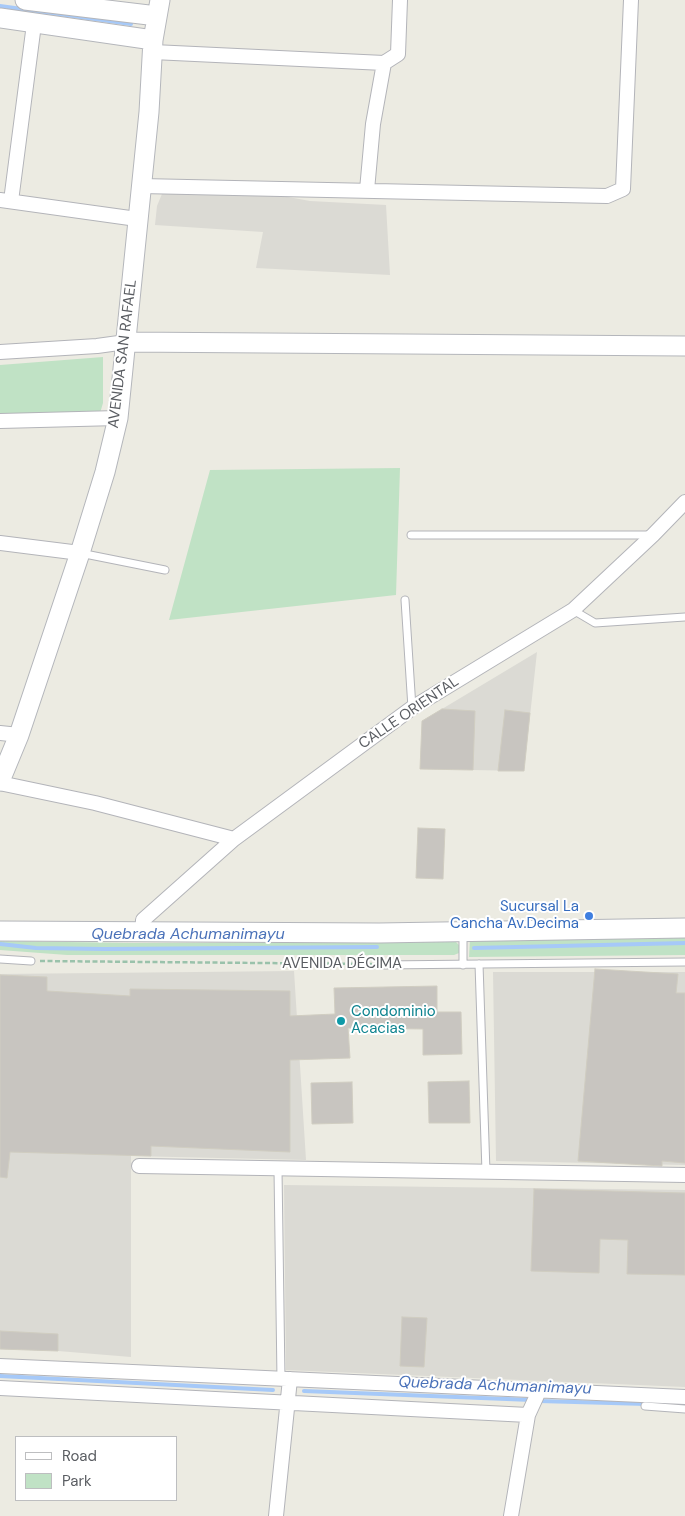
<!DOCTYPE html>
<meta charset="utf-8">
<style>
body{margin:0}
#map{position:relative;width:685px;height:1516px;overflow:hidden;background:#ecebe2;font-family:"DM Sans",sans-serif}
canvas{display:block}
.legend{position:absolute;left:15px;top:1436px;width:162px;height:65px;box-sizing:border-box;background:#fff;border:1px solid #bdbec0;margin:0;padding:6px 9px;list-style:none;font-size:15px;color:#5a5d62}
.legend li{display:flex;align-items:center;gap:10px;height:25px}
.legend b{width:25px;border:1px solid #bdbec0}
</style>
<div id="map">
<canvas width="685" height="1516"></canvas>
<ul class="legend">
<li><b style="height:6px;background:#fff"></b>Road</li>
<li><b style="height:14px;background:#c0e2c5"></b>Park</li>
</ul>
</div>
<script>
const g = document.querySelector('canvas').getContext('2d');
g.lineJoin = 'round';
function fill(path, color) { g.fillStyle = color; g.fill(path, 'evenodd'); }
const shape = rows => new Path2D(rows.map(r => 'M' + r).join(''));
function strokePath(path, color, width, dash) { g.strokeStyle = color; g.lineWidth = width; g.lineCap = dash ? 'butt' : 'round'; g.setLineDash(dash || []); g.stroke(path); }
function write(font, color, halo, rows, align = 'center') {
  g.font = font + ' "DM Sans",sans-serif'; g.lineWidth = 4; g.setLineDash([]); g.textBaseline = 'middle'; g.strokeStyle = halo; g.fillStyle = color; for (const [text, x, y, turn = 0] of rows) {
    g.save(); g.translate(x, y); g.rotate((+turn || 0) * Math.PI / 180); g.textAlign = isNaN(turn) ? turn : align; if (halo) g.strokeText(text, 0, 0); g.fillText(text, 0, 0); g.restore();
  }
}
fill(shape([
 [164,189,272,194,310,201,386,205,390,275,256,268,263,232,155,225,157,206],
 [537,652,524,771,420,769,422,721],
 [294,971,306,1160,131,1156,131,1357,58,1351,0,1349,0,974],
 [493,972,685,972,685,1165,496,1161],
 [284,1185,685,1190,685,1387,286,1370]
]), '#dbdad4');
fill(shape([
 [103,357,103,403,98,420,0,423,0,365],
 [400,468,396,595,169,620,210,470],
 [685,938,685,955,469,957,470,939],
 [0,941,132,943,456,942,459,945,459,953,454,955,67,955,0,950]
]), '#c0e2c5');
strokePath(shape([
 [0,6,131,24],
 [0,944,36,948,104,949,377,947],
 [474,948,685,943],
 [0,1376,273,1390],
 [304,1391,532,1400],
 [539,1401,647,1404],
 [676,1405,685,1405]
]), '#a6c9f8', 4);
const building = shape([
 [442,709,475,711,473,770,420,769,422,721,442,709],
 [505,710,530,713,524,771,498,771,505,710],
 [418,828,445,829,443,879,416,878,418,828],
 [595,969,678,974,676,993,685,993,685,1163,662,1161,662,1166,578,1161,595,969],
 [0,975,47,977,47,991,130,996,130,989,290,991,290,1016,335,1014,334,988,437,986,437,1012,461,1012,462,1054,423,1055,423,1029,348,1028,350,1058,290,1060,290,1152,151,1146,151,1156,10,1152,7,1178,0,1177,0,975],
 [469,1081,470,1123,429,1123,428,1082,469,1081],
 [352,1082,353,1123,312,1124,311,1083,352,1082],
 [534,1189,685,1193,685,1275,627,1274,628,1240,600,1239,599,1273,531,1271,534,1189],
 [402,1317,427,1318,424,1367,400,1366,402,1317],
 [0,1331,58,1334,58,1351,0,1349,0,1331]
]);
fill(building, '#c8c5c0');
strokePath(building, '#d0cdc1', 1);
const lane = shape([
 [411,535,651,535],
 [80,553,165,570],
 [405,600,412,708],
 [573,610,595,623,685,617],
 [0,959,31,961],
 [479,964,486,1172],
 [380,965,685,962],
 [463,965,463,933],
 [278,1170,281,1379],
 [645,1406,685,1409]
]);
const street = shape([
 [153,52,384,63],
 [141,186,607,196,623,189,631,0],
 [367,190,373,124,384,63,398,54,400,0],
 [0,200,137,219],
 [11,201,34,24],
 [0,352,97,346,126,342],
 [0,421,118,418],
 [0,543,80,553],
 [0,733,19,735],
 [0,783,95,803,234,839],
 [142,933,143,920,234,839,412,708,573,610,653,535,685,502],
 [139,1166,685,1175],
 [0,1366,685,1397],
 [0,1388,528,1415],
 [276,1516,290,1379],
 [511,1516,528,1415,539,1391]
]);
const secondary = shape([
 [25,0,157,16],
 [0,18,153,40],
 [126,342,685,346],
 [0,781,19,735,80,553,105,472,118,418,149,112,153,40,160,0],
 [0,931,379,933,685,928]
]);
strokePath(lane, '#b3b4b9', 9);
strokePath(street, '#b3b4b9', 16);
strokePath(secondary, '#b4b6bb', 21);
strokePath(shape([
 [40,961,372,964]
]), '#9ac2ab', 2.5, [5, 2.5]);
strokePath(lane, '#fff', 7);
strokePath(street, '#fff', 14);
strokePath(secondary, '#fff', 19);
for (const [x, y, r, color] of [
 [589,916,5,"#3f7fe0"],
 [341,1021,5,"#0f9aa8"]
]) { const dot = new Path2D(); dot.arc(x, y, r, 0, 2 * Math.PI); g.fillStyle = color; g.fill(dot); strokePath(dot, '#fff', 2); }
write('15px', '#5a5d62', '#fff', [
 ["AVENIDA SAN RAFAEL",123,354,-83],
 ["CALLE ORIENTAL",409,713,-34],
 ["AVENIDA DÉCIMA",342,964]
]);
write('15px', '#366cbe', '#fff', [
 ["Sucursal La",579,907],
 ["Cancha Av.Decima",579,924]
], 'right');
write('15px', '#0d838f', '#fff', [
 ["Condominio",351,1012],
 ["Acacias",351,1029]
], 'left');
write('italic 16px', '#4b72b9', '#fff', [
 ["Quebrada Achumanimayu",188,935],
 ["Quebrada Achumanimayu",495,1386,2]
]);
</script>
